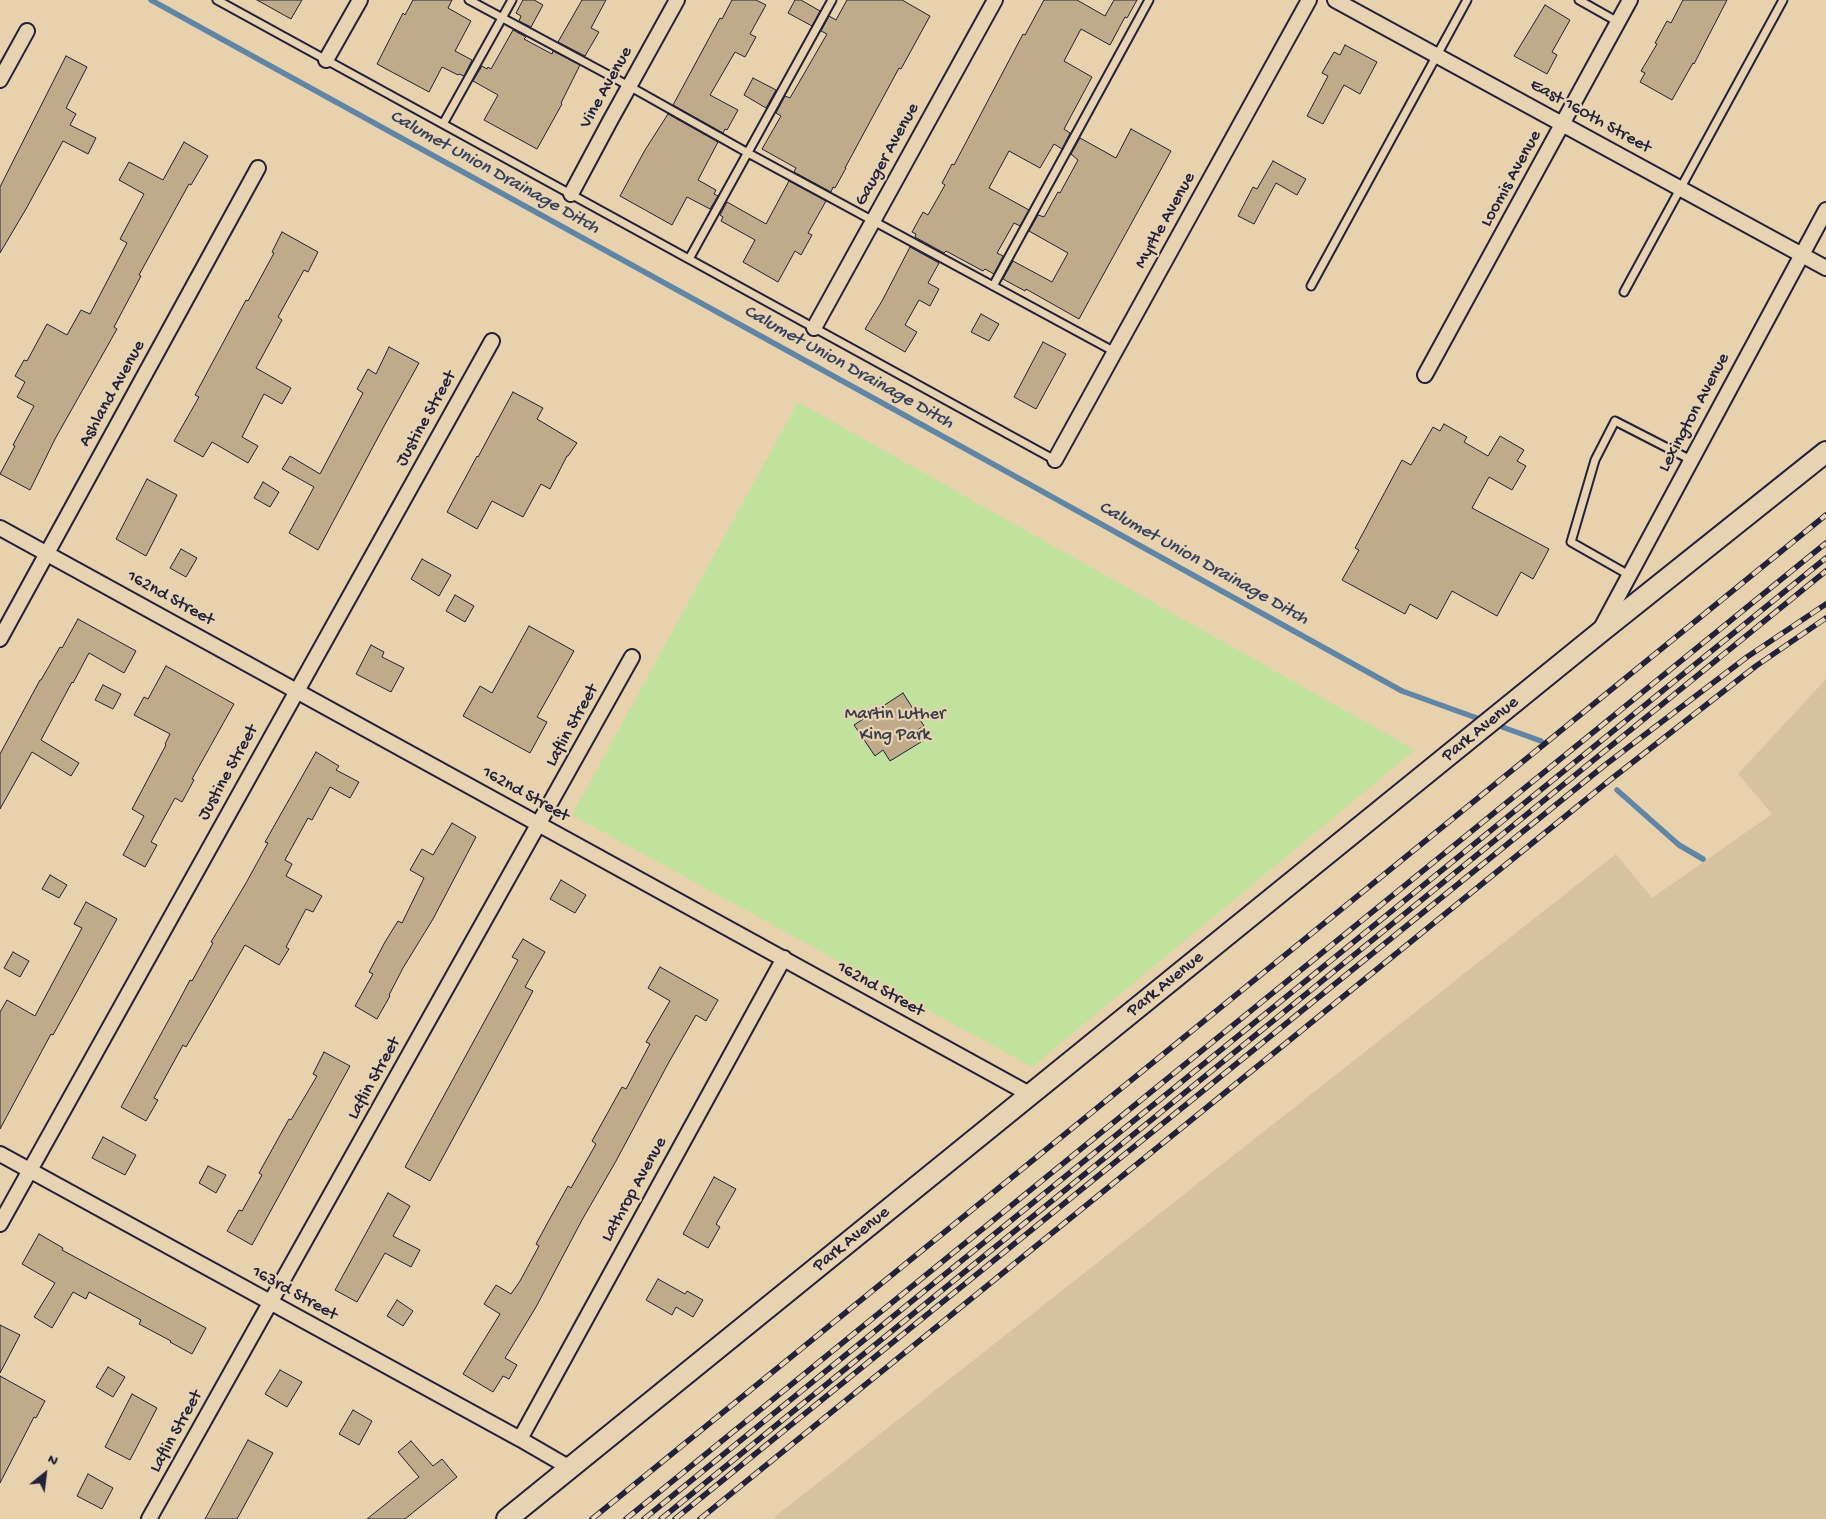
<!DOCTYPE html>
<style>
body{margin:0}
#map{position:relative;width:1826px;height:1519px;overflow:hidden;background:#e8d2ae;font-family:"Gochi Hand",sans-serif}
canvas{display:block}
.north{position:absolute;left:20px;top:1449px;width:50px;height:50px;-webkit-text-stroke:4px #e7d3b2;paint-order:stroke;rotate:29deg;font-size:14px;font-weight:700;line-height:20px;text-align:center;color:#22223b}
.north::after{content:'';display:block;margin:auto;width:18px;height:22px;background:#22223b;clip-path:polygon(50% 0,100% 100%,50% 72%,0 100%)}
</style>
<div id="map">
<canvas width="1826" height="1519"></canvas>
<div class="north">N</div>
</div>
<script>
const g = document.querySelector('canvas').getContext('2d');
g.lineJoin = 'round';
function fill(path, color) { g.fillStyle = color; g.fill(path, 'evenodd'); }
const shape = rows => new Path2D(rows.map(r => 'M' + r).join(''));
function strokePath(path, color, width, dash) { g.strokeStyle = color; g.lineWidth = width; g.lineCap = dash ? 'butt' : 'round'; g.setLineDash(dash || []); g.stroke(path); }
function write(font, color, halo, rows, align = 'center') {
  g.font = font + ' "Gochi Hand",sans-serif'; g.lineWidth = 4.5; g.setLineDash([]); g.textBaseline = 'middle'; g.strokeStyle = halo; g.fillStyle = color; for (const [text, x, y, turn = 0] of rows) {
    g.save(); g.translate(x, y); g.rotate((+turn || 0) * Math.PI / 180); g.textAlign = isNaN(turn) ? turn : align; if (halo) g.strokeText(text, 0, 0); g.fillText(text, 0, 0); g.restore();
  }
}
fill(shape([
 [1826,679,1826,1519,772,1519,1616,854,1652,898,1772,814,1738,774]
]), '#d8c3a1');
fill(shape([
 [798,402,1415,750,1032,1067,572,815]
]), '#c0e29c');
strokePath(shape([
 [151,0,964,448,1402,691,1485,721],
 [1494,724,1541,741],
 [1617,790,1679,845,1703,859]
]), '#6186a5', 5.5);
const building = shape([
 [257,0,302,0,291,19,257,0],
 [413,0,452,0,448,8,471,21,455,51,472,60,464,76,459,74,458,75,442,67,429,92,377,64,403,13,405,15,413,0],
 [523,0,534,0,543,5,531,27,519,21,521,16,516,13,523,0],
 [582,0,606,0,591,28,599,32,585,56,558,42,582,0],
 [732,0,756,0,766,5,750,34,756,37,745,57,735,52,710,95,738,110,727,130,725,129,723,133,673,105,720,18,722,19,732,0],
 [795,0,801,0,820,11,812,26,788,13,795,0],
 [847,0,902,0,930,16,901,69,899,68,845,168,846,168,835,188,833,187,831,192,794,172,796,168,762,149,781,116,776,113,785,96,790,98,827,34,821,31,829,16,836,20,847,0],
 [1044,0,1077,0,1105,16,1114,0,1137,0,1127,18,1125,17,1110,45,1081,29,1064,61,1092,77,1064,129,1070,133,1062,149,1054,144,1040,168,1009,151,989,188,1029,210,1020,226,1014,223,997,253,1003,256,994,274,985,269,983,271,946,251,944,253,915,237,916,234,912,232,923,212,928,215,945,185,942,183,952,164,954,165,1023,34,1025,35,1044,0],
 [1683,0,1727,0,1694,64,1693,63,1672,100,1640,82,1645,73,1641,71,1657,44,1655,43,1667,21,1671,23,1683,0],
 [1545,5,1570,20,1552,52,1557,55,1547,74,1514,56,1545,5],
 [513,30,526,37,524,39,552,54,553,51,580,65,561,103,562,104,537,149,484,120,498,95,473,81,482,66,487,69,488,67,491,69,513,30],
 [1345,45,1377,62,1360,94,1344,85,1323,124,1307,116,1328,76,1322,73,1334,52,1340,55,1345,45],
 [66,56,87,67,66,108,76,114,70,125,96,138,88,154,63,141,26,209,0,253,0,187,66,56],
 [753,78,776,90,766,108,744,95,753,78],
 [668,114,718,142,698,180,716,190,714,194,718,196,710,209,687,197,672,225,620,196,645,150,668,114],
 [1131,129,1171,151,1079,319,1026,289,1025,291,1003,279,1013,261,1052,282,1068,253,1029,231,1038,215,1044,217,1058,192,1060,193,1078,160,1071,154,1080,138,1116,158,1131,129],
 [184,142,208,156,191,185,189,184,139,275,141,276,114,327,117,329,55,439,30,490,0,474,15,446,13,445,34,406,17,397,25,382,15,376,24,360,27,361,47,324,67,335,81,310,90,314,127,243,120,239,144,194,119,180,129,162,163,180,184,142],
 [1273,161,1306,179,1297,195,1276,183,1254,224,1238,216,1253,187,1257,189,1273,161],
 [789,181,826,201,808,233,812,235,801,255,795,251,778,282,743,262,755,240,721,221,723,217,720,215,727,202,766,224,789,181],
 [282,232,318,252,308,272,304,270,278,317,282,320,256,368,291,388,282,404,264,394,242,437,258,446,248,463,212,442,203,457,174,441,199,397,195,395,246,300,248,301,274,253,272,252,282,232],
 [910,247,939,263,928,283,939,289,930,306,919,300,905,325,917,332,905,352,865,329,882,301,910,247],
 [981,314,999,324,989,341,971,332,981,314],
 [1043,342,1066,354,1036,409,1014,397,1043,342],
 [389,347,419,363,383,428,318,550,289,533,314,487,282,469,290,456,320,474,363,393,357,389,368,369,376,374,389,347],
 [513,392,543,408,537,419,577,443,568,456,567,456,550,489,541,484,523,517,492,501,477,529,447,512,477,456,478,457,513,392],
 [1444,424,1467,437,1464,442,1488,456,1500,436,1524,450,1517,461,1526,466,1512,490,1489,477,1472,508,1549,549,1533,579,1521,572,1497,616,1452,591,1437,619,1410,604,1405,614,1342,580,1359,550,1355,548,1402,460,1411,465,1433,427,1440,431,1444,424],
 [147,479,177,495,146,556,116,539,147,479],
 [263,482,279,492,270,507,254,498,263,482],
 [181,549,197,558,186,577,170,568,181,549],
 [422,559,451,575,439,596,411,579,422,559],
 [455,595,474,606,465,622,446,611,455,595],
 [78,619,136,651,124,673,89,653,73,683,72,682,41,740,79,763,71,776,32,752,0,809,0,754,40,680,41,680,60,647,62,648,78,619],
 [529,626,574,651,537,717,547,722,530,753,463,716,480,686,492,693,529,626],
 [371,645,384,652,382,657,404,668,391,692,356,674,371,645],
 [166,666,234,704,192,779,194,780,182,802,175,798,151,842,157,845,145,867,123,855,144,816,132,809,166,745,165,744,170,734,134,715,144,697,148,699,166,666],
 [103,685,121,694,113,709,95,700,103,685],
 [903,693,924,726,914,732,921,742,890,761,883,750,875,756,854,725,903,693],
 [316,752,339,766,336,770,359,782,350,798,330,787,312,820,308,818,285,860,292,864,286,876,322,896,313,912,306,909,286,947,289,949,279,965,245,945,186,1047,183,1045,154,1098,158,1100,146,1121,121,1107,173,1012,190,980,192,981,213,943,211,942,246,883,268,843,265,842,316,752],
 [452,823,476,837,433,919,403,968,389,995,390,996,377,1019,355,1006,373,974,369,972,385,942,398,921,402,923,424,878,410,870,422,849,433,855,452,823],
 [50,875,67,885,59,898,42,889,50,875],
 [561,880,586,895,575,913,550,899,561,880],
 [86,902,117,919,53,1035,51,1034,0,1129,0,1012,7,1000,35,1016,82,928,74,924,86,902],
 [523,939,545,952,525,987,533,991,430,1181,405,1167,518,960,512,957,523,939],
 [13,952,29,961,20,977,4,968,13,952],
 [660,967,718,1000,706,1021,696,1015,669,1062,616,1161,582,1220,536,1307,505,1358,517,1365,509,1379,503,1376,493,1392,463,1374,500,1314,484,1304,496,1285,511,1294,520,1281,539,1246,536,1244,548,1222,568,1186,571,1188,596,1144,592,1141,622,1087,626,1089,650,1044,646,1042,670,1001,648,988,660,967],
 [324,1052,350,1066,252,1245,227,1231,239,1210,242,1211,262,1175,259,1173,289,1119,291,1120,317,1076,313,1074,324,1052],
 [103,1137,136,1155,125,1175,92,1158,103,1137],
 [208,1166,226,1175,216,1193,199,1183,208,1166],
 [714,1177,736,1189,716,1224,720,1227,708,1248,683,1234,714,1177],
 [388,1193,410,1206,393,1236,420,1250,411,1267,385,1253,357,1302,335,1290,388,1193],
 [39,1234,63,1248,62,1250,206,1328,192,1354,170,1342,171,1341,139,1324,141,1320,89,1292,86,1299,73,1292,52,1328,34,1317,55,1283,22,1264,39,1234],
 [658,1279,685,1294,687,1291,703,1300,693,1317,676,1307,672,1315,646,1300,658,1279],
 [397,1300,413,1311,403,1326,387,1316,397,1300],
 [0,1325,20,1335,0,1373,0,1325],
 [108,1367,125,1377,113,1397,96,1387,108,1367],
 [280,1370,302,1382,287,1407,265,1394,280,1370],
 [0,1376,45,1401,36,1418,34,1417,0,1483,0,1376],
 [132,1394,157,1408,130,1460,105,1447,132,1394],
 [353,1410,372,1421,359,1445,339,1434,353,1410],
 [248,1440,273,1453,237,1519,205,1519,248,1440],
 [411,1441,433,1466,442,1459,457,1477,405,1519,367,1519,419,1477,398,1452,411,1441],
 [88,1474,113,1488,102,1509,77,1496,88,1474]
]);
fill(building, '#bfaa8a');
strokePath(building, '#22223b', 1);
const lane = shape([
 [217,0,1055,460],
 [469,0,629,86,748,153,1115,352],
 [1579,0,1618,22],
 [443,124,512,0],
 [689,259,832,0],
 [993,286,1149,0],
 [1311,286,1467,0],
 [1624,292,1783,0],
 [1629,575,1571,542,1595,460,1615,421,1691,460]
]);
const street = shape([
 [1335,0,1826,268],
 [326,60,360,0],
 [0,80,27,31],
 [571,194,610,121,677,0],
 [814,328,995,0],
 [1425,375,1630,0],
 [1055,460,1309,0],
 [0,528,1031,1095],
 [1601,628,1826,210],
 [0,639,258,168],
 [0,1154,520,1439,570,1468],
 [0,1224,492,341],
 [520,1439,784,958],
 [149,1519,632,657]
]);
const secondary = shape([
 [507,1519,1598,634,1826,452]
]);
strokePath(lane, '#22223b', 11);
strokePath(street, '#22223b', 18);
strokePath(secondary, '#22223b', 24);
strokePath(lane, '#e7d3b2', 7);
strokePath(street, '#e7d3b2', 14);
strokePath(secondary, '#e7d3b2', 20);
const rail = shape([
 [592,1519,1826,515],
 [626,1519,1826,543],
 [644,1519,1826,558],
 [661,1519,1826,571],
 [675,1519,1605,765,1747,657,1826,604],
 [700,1519,1610,780,1756,666,1826,618]
]);
strokePath(rail, '#22223b', 5.5);
strokePath(rail, '#e7d3b2', 4, [11]);
write('18px', '#22223b', '#e7d3b2', [
 ["Vine Avenue",607,88,-61],
 ["East 160th Street",1590,117,29],
 ["Gauger Avenue",888,155,-61],
 ["Loomis Avenue",1512,179,-61],
 ["Myrtle Avenue",1166,221,-61],
 ["Ashland Avenue",113,394,-61],
 ["Lexington Avenue",1695,413,-62],
 ["Justine Street",427,419,-61],
 ["162nd Street",170,599,29],
 ["Laflin Street",573,726,-61],
 ["Park Avenue",1481,730,-39],
 ["Justine Street",229,773,-61],
 ["162nd Street",525,795,29],
 ["Park Avenue",1166,985,-39],
 ["162nd Street",880,990,29],
 ["Laflin Street",375,1079,-61],
 ["Lathrop Avenue",635,1190,-61],
 ["Park Avenue",852,1240,-39],
 ["163rd Street",294,1294,29],
 ["Laflin Street",177,1432,-61]
]);
write('18px', '#3a3f4a', '#e7d3b2', [
 ["Martin Luther",895,715],
 ["King Park",895,736]
]);
write('italic 19px', '#37435e', '#e7d3b2', [
 ["Calumet Union Drainage Ditch",494,173,29],
 ["Calumet Union Drainage Ditch",848,368,29],
 ["Calumet Union Drainage Ditch",1203,564,29]
]);
</script>
